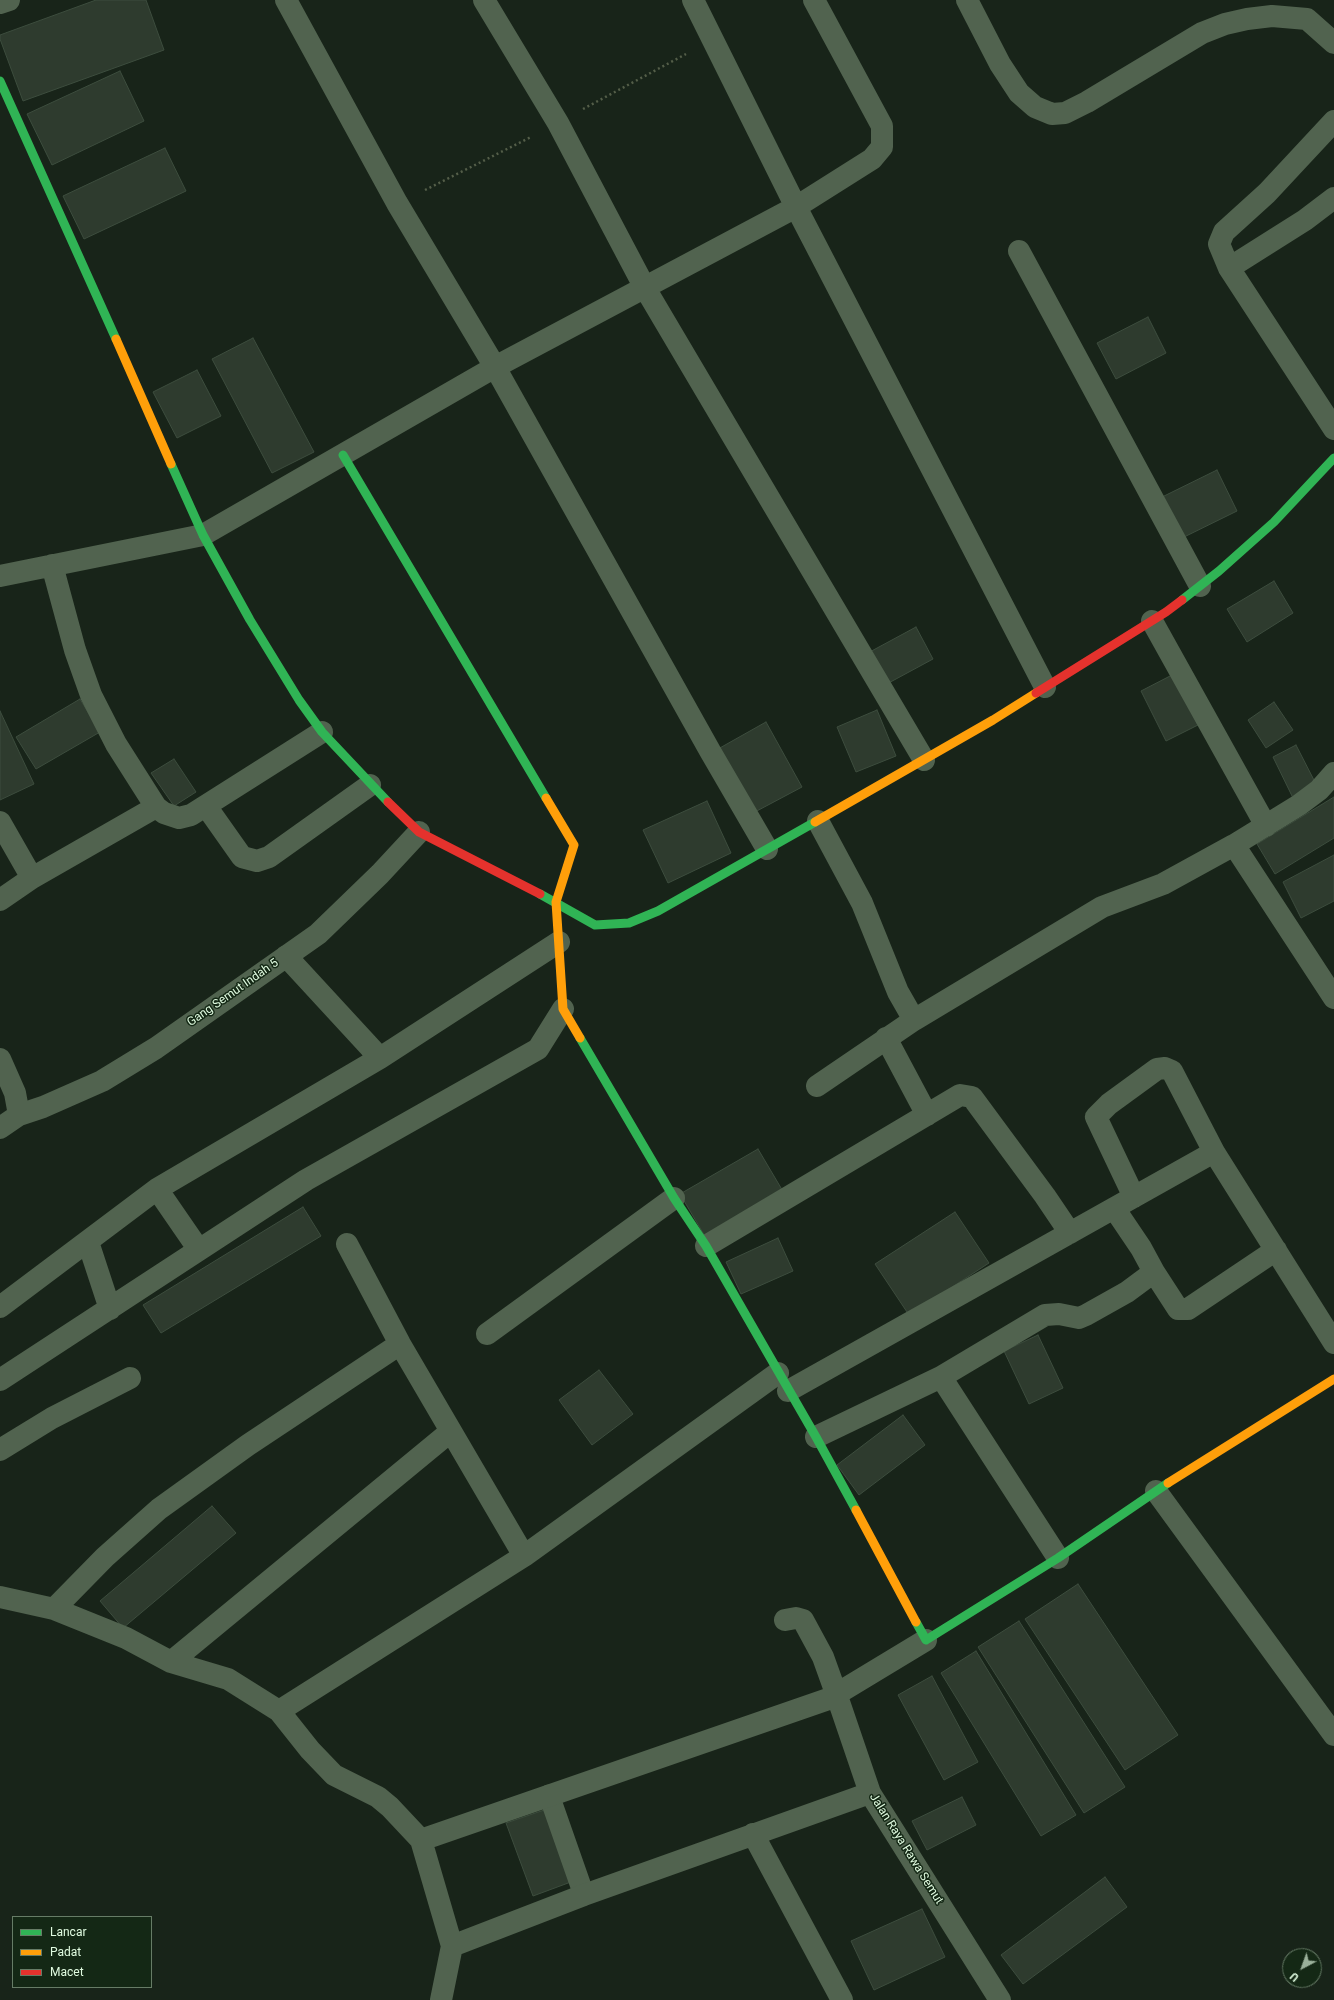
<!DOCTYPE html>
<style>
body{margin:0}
#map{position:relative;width:1334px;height:2000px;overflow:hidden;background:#182419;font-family:Roboto,sans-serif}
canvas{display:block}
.legend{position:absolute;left:12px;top:1916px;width:140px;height:72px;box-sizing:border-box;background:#142815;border:1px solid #667c66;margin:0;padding:5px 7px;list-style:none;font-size:12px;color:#e0fbe0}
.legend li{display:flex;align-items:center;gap:8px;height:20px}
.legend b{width:20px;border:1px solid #667c66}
.north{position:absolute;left:1282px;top:1948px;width:40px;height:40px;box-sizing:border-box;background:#142815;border:1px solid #667c66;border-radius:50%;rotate:221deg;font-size:11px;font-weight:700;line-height:16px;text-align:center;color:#e0fbe0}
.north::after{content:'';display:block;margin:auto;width:14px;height:18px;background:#9ab09a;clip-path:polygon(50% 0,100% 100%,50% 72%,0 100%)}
</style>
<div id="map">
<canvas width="1334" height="2000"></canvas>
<ul class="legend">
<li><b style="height:5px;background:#30b455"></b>Lancar</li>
<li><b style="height:5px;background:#ff9f0a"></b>Padat</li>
<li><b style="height:5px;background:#e5322d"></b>Macet</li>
</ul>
<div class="north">U</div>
</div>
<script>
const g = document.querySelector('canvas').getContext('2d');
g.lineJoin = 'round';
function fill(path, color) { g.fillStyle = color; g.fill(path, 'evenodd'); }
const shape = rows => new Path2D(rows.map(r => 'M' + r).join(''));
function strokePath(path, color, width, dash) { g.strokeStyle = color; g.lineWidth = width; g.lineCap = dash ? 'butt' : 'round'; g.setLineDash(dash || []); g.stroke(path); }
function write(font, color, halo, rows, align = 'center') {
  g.font = font + ' Roboto,sans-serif'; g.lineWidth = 3; g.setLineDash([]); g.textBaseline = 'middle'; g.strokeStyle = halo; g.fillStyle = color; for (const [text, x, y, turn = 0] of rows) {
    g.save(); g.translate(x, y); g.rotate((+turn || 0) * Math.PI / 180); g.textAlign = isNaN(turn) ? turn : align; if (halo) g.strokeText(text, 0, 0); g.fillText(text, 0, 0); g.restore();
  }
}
const building = shape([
 [96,0,146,0,164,50,23,101,0,39,0,35,96,0],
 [120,71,144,121,52,165,27,114,120,71],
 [165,148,186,191,84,239,63,196,165,148],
 [1148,317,1166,353,1116,379,1097,343,1148,317],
 [253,338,314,452,272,473,212,359,253,338],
 [197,370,221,416,177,438,153,392,197,370],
 [1217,470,1237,511,1178,540,1158,499,1217,470],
 [1274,581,1293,613,1247,642,1227,609,1274,581],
 [916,627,933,659,883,686,866,654,916,627],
 [1172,675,1198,725,1166,741,1141,691,1172,675],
 [80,699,100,732,36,769,16,737,80,699],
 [1274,702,1293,730,1266,748,1248,720,1274,702],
 [877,710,896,756,856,772,837,727,877,710],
 [0,711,34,784,0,800,0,711],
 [766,722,802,787,753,813,718,749,766,722],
 [1296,745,1317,786,1293,798,1273,757,1296,745],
 [174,759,196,792,174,806,151,773,174,759],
 [1334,797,1334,838,1275,874,1257,844,1334,797],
 [707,801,731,853,668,883,643,830,707,801],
 [1334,855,1334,901,1301,918,1283,882,1334,855],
 [758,1149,784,1193,706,1238,680,1194,758,1149],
 [303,1207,321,1236,161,1333,143,1305,303,1207],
 [955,1212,989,1263,909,1315,875,1264,955,1212],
 [778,1238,793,1271,741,1294,726,1262,778,1238],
 [1038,1335,1063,1388,1029,1404,1004,1351,1038,1335],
 [599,1370,633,1414,592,1445,559,1400,599,1370],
 [903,1415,925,1445,859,1495,837,1465,903,1415],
 [212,1506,236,1533,123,1628,100,1601,212,1506],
 [1078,1584,1178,1735,1125,1770,1025,1619,1078,1584],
 [1019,1621,1125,1787,1084,1813,978,1647,1019,1621],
 [976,1651,1076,1815,1041,1836,941,1673,976,1651],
 [932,1676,978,1762,944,1780,898,1695,932,1676],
 [962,1797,976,1825,927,1850,912,1821,962,1797],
 [553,1807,579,1879,533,1896,506,1823,553,1807],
 [1105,1877,1127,1907,1023,1984,1001,1955,1105,1877],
 [922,1909,945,1957,874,1990,851,1941,922,1909]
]);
fill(building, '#2e3b2e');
strokePath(building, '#3d4d3e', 1);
strokePath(shape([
 [583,109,686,54],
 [425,190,531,137]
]), '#545e49', 2.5, [2, 3]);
strokePath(shape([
 [549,1795,584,1895]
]), '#51634f', 21);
strokePath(shape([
 [286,0,397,203,495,367,710,751,767,849],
 [484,0,558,123,645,288,924,760],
 [693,0,796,207,1045,687],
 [967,0,1000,64,1019,93,1035,107,1052,114,1065,113,1087,102,1202,33,1225,24,1247,19,1272,16,1307,19,1334,43],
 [0,3,9,0],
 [1334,121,1267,193,1224,232,1219,244,1229,268,1334,429],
 [1019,251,1200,586],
 [1229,268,1305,220,1334,198],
 [52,565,75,650,91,695,116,744,156,807,164,813,179,818,191,815,322,732],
 [0,576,203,535,495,367,796,207,872,159,882,147,882,126,814,0],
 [1152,621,1266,826],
 [206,806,242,857,257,861,269,857,370,785],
 [818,821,862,903,898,992,914,1020],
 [0,822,32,878],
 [1234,845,1334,998],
 [0,900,32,878,156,807],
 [286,956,380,1058],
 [886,1038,927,1115],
 [0,1059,15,1093,19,1115,0,1128],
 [817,1086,914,1020,1102,907,1163,884,1234,845,1299,805,1319,790,1334,773],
 [19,1115,43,1107,102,1081,156,1048,318,934,380,874,419,832],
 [157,1189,199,1250],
 [1134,1197,1096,1117,1109,1104,1157,1069,1165,1068,1172,1071,1214,1152,1334,1343],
 [88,1242,110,1309],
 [347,1244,400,1344,524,1556,778,1373],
 [706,1246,960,1095,972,1097,1045,1196,1070,1233],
 [1154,1272,1178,1309,1188,1309,1276,1250],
 [0,1307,157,1189,380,1058,559,942],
 [487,1334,674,1198],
 [941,1377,1058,1558],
 [0,1380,306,1180,538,1049,563,1009],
 [788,1391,1214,1152],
 [816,1437,941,1377,1045,1315,1059,1314,1079,1318,1086,1315,1127,1292,1154,1272,1141,1248,1114,1208],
 [0,1450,52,1418,130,1378],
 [1156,1491,1334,1735],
 [0,1597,54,1609,126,1638,171,1662,228,1679,279,1711,310,1750,334,1775,378,1797,390,1807,421,1840,452,1946],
 [54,1609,105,1557,159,1509,248,1445,400,1344],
 [926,1640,840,1692,837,1696,870,1793,1000,2000],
 [171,1662,450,1432],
 [279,1711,524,1556],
 [753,1834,842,2000],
 [421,1840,837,1696,823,1657,803,1620,796,1618,785,1620],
 [441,2000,452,1946,584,1895,870,1793]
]), '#51634f', 22);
strokePath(shape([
 [0,81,116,339],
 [343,455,546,798],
 [171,464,203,535,250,620,299,700,322,732,388,802],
 [1182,600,1219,571,1274,522,1334,458],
 [540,894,595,925,629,923,658,911,815,822],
 [580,1038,674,1198,706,1246,816,1437,856,1510],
 [916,1622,926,1640,1058,1558,1168,1483]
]), '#30b455', 9);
strokePath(shape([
 [116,339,171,464],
 [546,798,574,845,556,902,563,1009,580,1038],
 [815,822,993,720,1036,693],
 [1168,1483,1334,1379],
 [856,1510,916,1622]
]), '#ff9f0a', 9);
strokePath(shape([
 [1036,693,1166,612,1182,600],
 [388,802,419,832,540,894]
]), '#e5322d', 9);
write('12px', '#e0fbe0', '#142815', [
 ["Gang Semut Indah 5",233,993,-35],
 ["Jalan Raya Rawa Semut",906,1849,58]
]);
</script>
